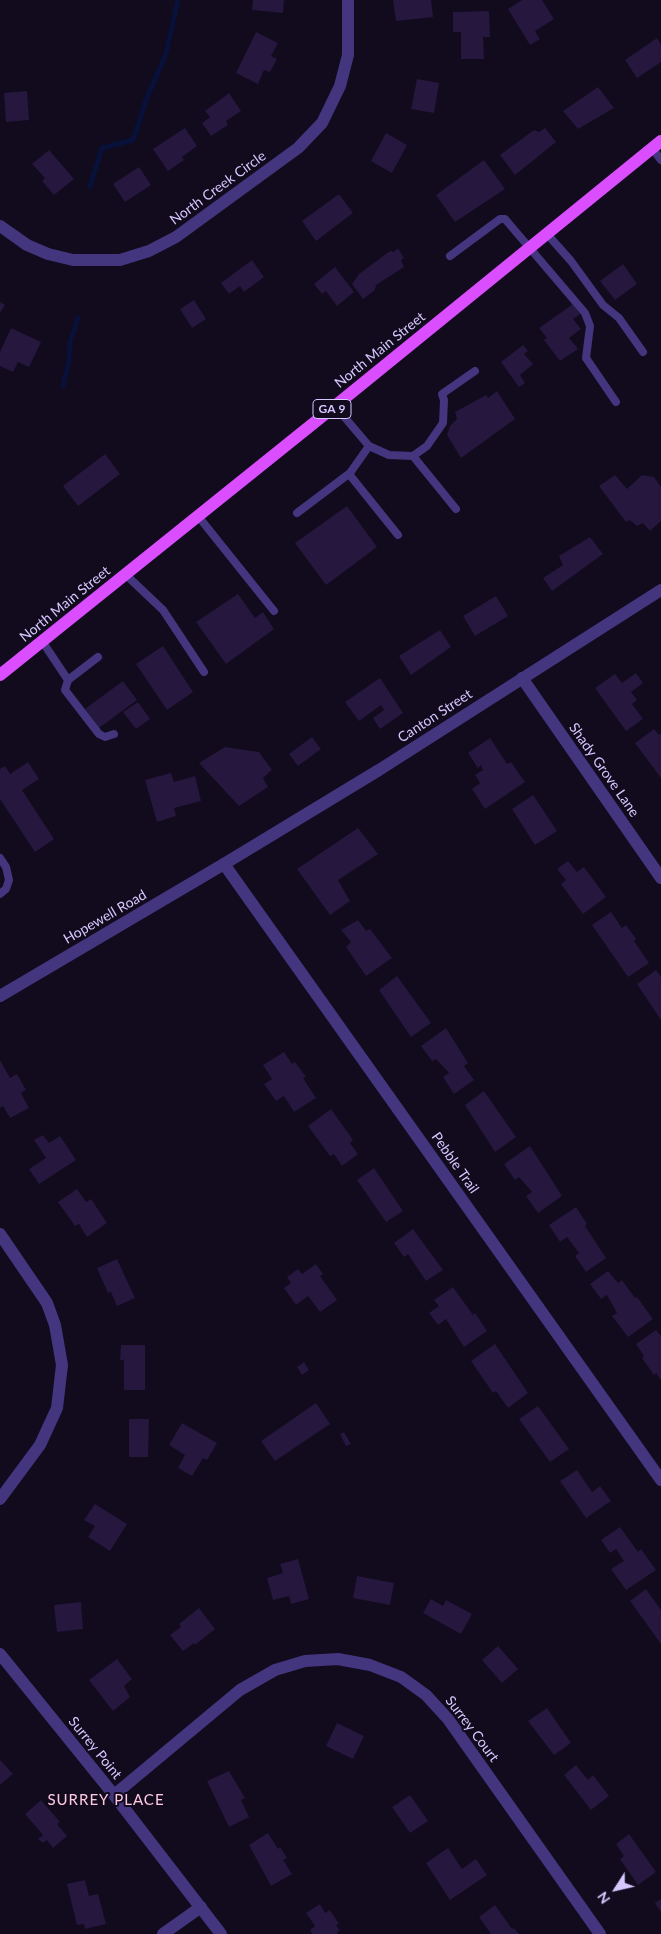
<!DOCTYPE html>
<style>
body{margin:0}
#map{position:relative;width:661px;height:1934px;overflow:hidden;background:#110b1d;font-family:Lato,sans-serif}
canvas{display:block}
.north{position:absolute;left:591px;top:1864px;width:50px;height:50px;-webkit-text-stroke:4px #110b1d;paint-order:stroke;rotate:235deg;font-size:14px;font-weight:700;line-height:20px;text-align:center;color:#d7c7ff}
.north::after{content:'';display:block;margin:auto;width:18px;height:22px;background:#d7c7ff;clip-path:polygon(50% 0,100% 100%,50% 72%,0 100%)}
</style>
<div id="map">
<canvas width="661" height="1934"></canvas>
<div class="north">N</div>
</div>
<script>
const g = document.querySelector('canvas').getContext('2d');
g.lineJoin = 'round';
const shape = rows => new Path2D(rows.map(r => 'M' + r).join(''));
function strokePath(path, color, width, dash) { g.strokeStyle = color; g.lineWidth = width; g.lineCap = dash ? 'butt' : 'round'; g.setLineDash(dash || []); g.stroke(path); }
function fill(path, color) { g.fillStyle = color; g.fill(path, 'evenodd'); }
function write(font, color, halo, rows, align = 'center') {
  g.font = font + ' Lato,sans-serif'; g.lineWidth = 4; g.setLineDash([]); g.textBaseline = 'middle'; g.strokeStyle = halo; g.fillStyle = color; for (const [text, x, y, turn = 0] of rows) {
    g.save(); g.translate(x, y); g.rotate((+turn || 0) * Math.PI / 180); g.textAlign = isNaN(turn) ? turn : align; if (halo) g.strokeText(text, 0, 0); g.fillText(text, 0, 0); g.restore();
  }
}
strokePath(shape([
 [90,187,102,148,133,140,146,100,166,54,178,0],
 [63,386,69,361,70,342,78,318]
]), '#07113a', 5);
fill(shape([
 [253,0,284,0,283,13,252,10],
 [393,0,431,0,433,17,396,21],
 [522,0,542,0,554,19,535,31,540,39,530,45,508,9],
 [489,11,490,37,483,37,484,59,461,59,461,32,453,32,453,12],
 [256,32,278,43,271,56,277,59,270,72,264,70,258,84,236,73],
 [657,38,661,45,661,62,637,78,625,60],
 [417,79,439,83,434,113,411,109],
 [598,87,614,108,578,129,563,111],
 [27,91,29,120,6,122,4,93],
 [229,93,241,111,226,121,228,125,211,136,202,123,210,117,205,111],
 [185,128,197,146,182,157,184,160,168,171,153,149],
 [545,128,556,142,515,175,500,155,534,130,539,132],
 [386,133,407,145,392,173,371,161],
 [49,150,74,179,54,195,42,181,45,178,32,164],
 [484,160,505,189,455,222,436,195],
 [139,167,151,185,125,202,113,184],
 [339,194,353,213,316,241,302,221],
 [398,248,404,258,401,260,404,267,376,285,375,290,363,299,352,284,359,274,390,251,394,252],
 [252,260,264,277,244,292,240,286,229,294,221,283],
 [623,264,637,284,615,300,600,281],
 [335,267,354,292,337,306,326,291,322,294,314,284],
 [194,300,206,319,192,328,180,309],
 [0,302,5,305,0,313],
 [573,304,580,314,573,319,581,329,569,338,578,349,560,361,544,340,547,338,539,328],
 [11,328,41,342,29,367,18,362,13,372,0,366,0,352],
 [523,345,528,351,524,354,533,364,520,375,525,383,519,387,501,362],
 [497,391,515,419,461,458,447,435,450,426,457,419,455,412,486,395,488,398],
 [105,454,120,474,78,506,63,486],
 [615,475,627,489,642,475,654,477,661,487,661,521,650,531,643,523,637,526,630,520,626,522,599,486],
 [347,506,377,547,326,585,295,543],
 [590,537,603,554,552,591,543,578,563,565,559,556],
 [238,594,255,618,263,612,274,629,226,664,196,622],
 [496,596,508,616,475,636,463,616],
 [440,630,451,647,411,675,399,656],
 [163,646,193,692,167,710,136,664],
 [636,673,643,683,631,692,637,700,632,704,643,719,626,731,595,688,615,674,622,683],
 [380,678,403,713,380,729,373,718,384,710,381,705,359,721,345,702],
 [123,681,137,700,99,728,85,709],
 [138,702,150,719,136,729,123,712],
 [654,729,659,735,661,733,661,778,635,743],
 [312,737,321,749,298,766,289,754],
 [490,738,507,764,511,762,525,782,485,809,472,789,480,783,475,775,483,770,481,765,478,768,468,753],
 [225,747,259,752,272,770,263,778,268,787,239,806,199,763],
 [28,762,39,779,22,790,54,839,35,852,0,799,0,769,5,766,10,774],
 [171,773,174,782,195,776,201,801,174,808,176,816,157,822,145,780],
 [533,795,557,831,535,845,512,809],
 [358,828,378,854,338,880,350,901,330,915,297,869],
 [568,861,577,872,584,867,606,897,583,914,561,884,566,880,557,869],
 [611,912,622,928,626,925,636,939,634,941,649,963,628,977,592,925],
 [358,920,366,931,370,929,392,958,366,976,346,947,351,942,341,930],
 [656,970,661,977,661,1020,637,984],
 [397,976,431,1023,411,1037,379,990],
 [446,1028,468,1063,464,1066,474,1080,454,1094,443,1077,449,1073,436,1059,432,1061,421,1046],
 [284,1052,292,1064,295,1062,306,1077,303,1078,316,1098,294,1112,284,1096,276,1101,264,1084,272,1079,263,1065],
 [0,1060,10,1078,17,1074,26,1090,21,1093,29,1108,10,1118,3,1106,0,1108],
 [484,1091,516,1137,495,1152,465,1105],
 [331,1109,353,1140,350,1143,358,1154,342,1166,334,1154,330,1156,308,1126],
 [43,1135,49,1143,60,1136,76,1160,39,1184,29,1169,46,1158,34,1140],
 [530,1146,562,1196,538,1213,526,1196,532,1192,519,1177,515,1180,504,1164],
 [374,1168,403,1211,386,1222,357,1180],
 [77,1189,86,1202,91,1199,107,1223,87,1237,79,1224,75,1226,58,1202],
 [576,1207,587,1224,585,1226,606,1258,586,1272,575,1256,579,1253,567,1237,560,1242,549,1225],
 [413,1229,443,1270,426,1281,408,1254,404,1257,394,1243],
 [117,1259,135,1298,117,1306,111,1292,108,1293,97,1268],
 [316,1264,323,1274,320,1276,337,1300,320,1312,308,1296,296,1305,284,1288,291,1283,287,1277,298,1269,302,1274],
 [608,1271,618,1283,622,1280,635,1298,637,1297,653,1319,628,1337,612,1316,617,1313,607,1295,601,1299,590,1284],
 [453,1287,473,1315,475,1313,487,1331,464,1347,446,1319,438,1325,429,1313,439,1306,434,1300],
 [656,1330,661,1336,661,1380,656,1373,654,1375,642,1358,644,1356,636,1344],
 [495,1344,528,1393,508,1408,496,1391,493,1393,471,1361],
 [121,1345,145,1345,145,1390,124,1390,124,1360,120,1360],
 [304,1362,309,1370,302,1375,297,1367],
 [316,1403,330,1424,275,1461,261,1441],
 [538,1406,569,1449,550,1462,519,1419],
 [129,1419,149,1419,148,1457,129,1457],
 [182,1423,217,1443,207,1460,203,1458,192,1476,178,1468,185,1455,169,1445],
 [344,1432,351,1444,346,1446,340,1434],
 [577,1470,592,1492,600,1486,611,1501,586,1518,560,1481],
 [95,1504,127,1524,110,1551,88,1537,95,1526,84,1520],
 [620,1527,638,1552,641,1549,656,1570,626,1590,611,1569,624,1561,616,1549,610,1553,601,1540],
 [298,1559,309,1599,291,1604,289,1596,273,1600,267,1578,283,1573,280,1564],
 [357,1576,394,1583,390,1605,353,1598],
 [646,1589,661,1610,661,1644,630,1601],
 [431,1599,443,1606,446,1600,472,1614,461,1634,423,1613],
 [81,1602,83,1629,57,1632,54,1605],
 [199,1608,215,1629,195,1645,194,1643,183,1651,170,1635,181,1627,179,1624],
 [498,1646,518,1669,502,1683,482,1660],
 [117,1659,132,1679,124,1686,130,1697,113,1711,89,1680],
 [547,1708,571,1743,554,1755,528,1721],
 [337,1723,364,1736,353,1759,326,1746],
 [0,1760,13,1774,0,1785],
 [576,1765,588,1780,593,1775,609,1796,591,1810,564,1775],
 [229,1771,245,1798,241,1800,249,1817,229,1827,207,1781],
 [410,1795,428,1821,410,1833,392,1807],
 [41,1800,60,1822,57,1824,67,1836,53,1848,47,1840,43,1843,38,1839,43,1835,25,1814],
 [268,1833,278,1849,280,1847,287,1858,283,1860,292,1874,271,1886,249,1845],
 [629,1834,656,1872,638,1885,620,1859,624,1856,616,1844],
 [448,1848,462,1869,476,1859,487,1875,450,1900,426,1863],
 [85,1880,89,1896,98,1894,106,1924,85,1929,84,1924,77,1925,67,1884],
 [661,1899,661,1912,655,1903],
 [320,1904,325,1913,330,1910,339,1924,336,1925,340,1931,337,1932,338,1934,312,1934,310,1930,315,1926,306,1913],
 [495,1905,512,1929,514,1928,519,1934,491,1934,479,1917]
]), '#25173e');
strokePath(shape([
 [652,148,661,160],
 [547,234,571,261,603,305,619,318,643,352],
 [450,256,500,219,505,219,585,313,590,326,586,358,616,402],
 [335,406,369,446,389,455,413,456,427,446,443,423,444,400,442,394,475,371],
 [413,456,456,509],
 [349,474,398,535],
 [297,513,350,473,369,446],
 [198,516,274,611],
 [125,574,163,610,204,672],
 [42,641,68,680],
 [98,657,68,680,65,690,99,734,105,737,114,734],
 [0,858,6,867,9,880,6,889,0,894]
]), '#43357e', 8);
strokePath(shape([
 [0,226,27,245,48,254,73,260,120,260,149,251,176,237,298,148,322,123,340,86,348,55,348,0],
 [522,678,661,878],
 [224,864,661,1480],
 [0,1234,47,1303,55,1325,62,1365,57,1408,40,1445,0,1499],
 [0,1654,114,1795,221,1934],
 [114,1795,240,1690,275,1670,305,1661,338,1659,370,1665,401,1677,426,1695,448,1719,600,1934],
 [163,1934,201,1907]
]), '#43357e', 12);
strokePath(shape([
 [0,996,224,864,379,770,661,590]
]), '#43357e', 12);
strokePath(shape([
 [0,675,335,406,661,141]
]), '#da4eff', 12);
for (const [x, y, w] of [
 [332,409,38]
]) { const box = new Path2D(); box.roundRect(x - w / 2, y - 9.5, w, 19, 4); g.fillStyle = '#110b1d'; g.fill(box); strokePath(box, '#d7c7ff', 1); }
write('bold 12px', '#d7c7ff', null, [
 ["GA 9",332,409]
]);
write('14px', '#d7c7ff', '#110b1d', [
 ["North Creek Circle",218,188,-36],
 ["North Main Street",380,350,-39],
 ["North Main Street",65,604,-39],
 ["Canton Street",435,716,-33],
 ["Shady Grove Lane",604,770,55],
 ["Hopewell Road",105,917,-30],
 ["Pebble Trail",455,1163,55],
 ["Surrey Court",472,1729,53],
 ["Surrey Point",95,1748,51]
]);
g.letterSpacing = '1px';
write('15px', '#ffc9e2', '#110b1d', [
 ["SURREY PLACE",106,1800]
]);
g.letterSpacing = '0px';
</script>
